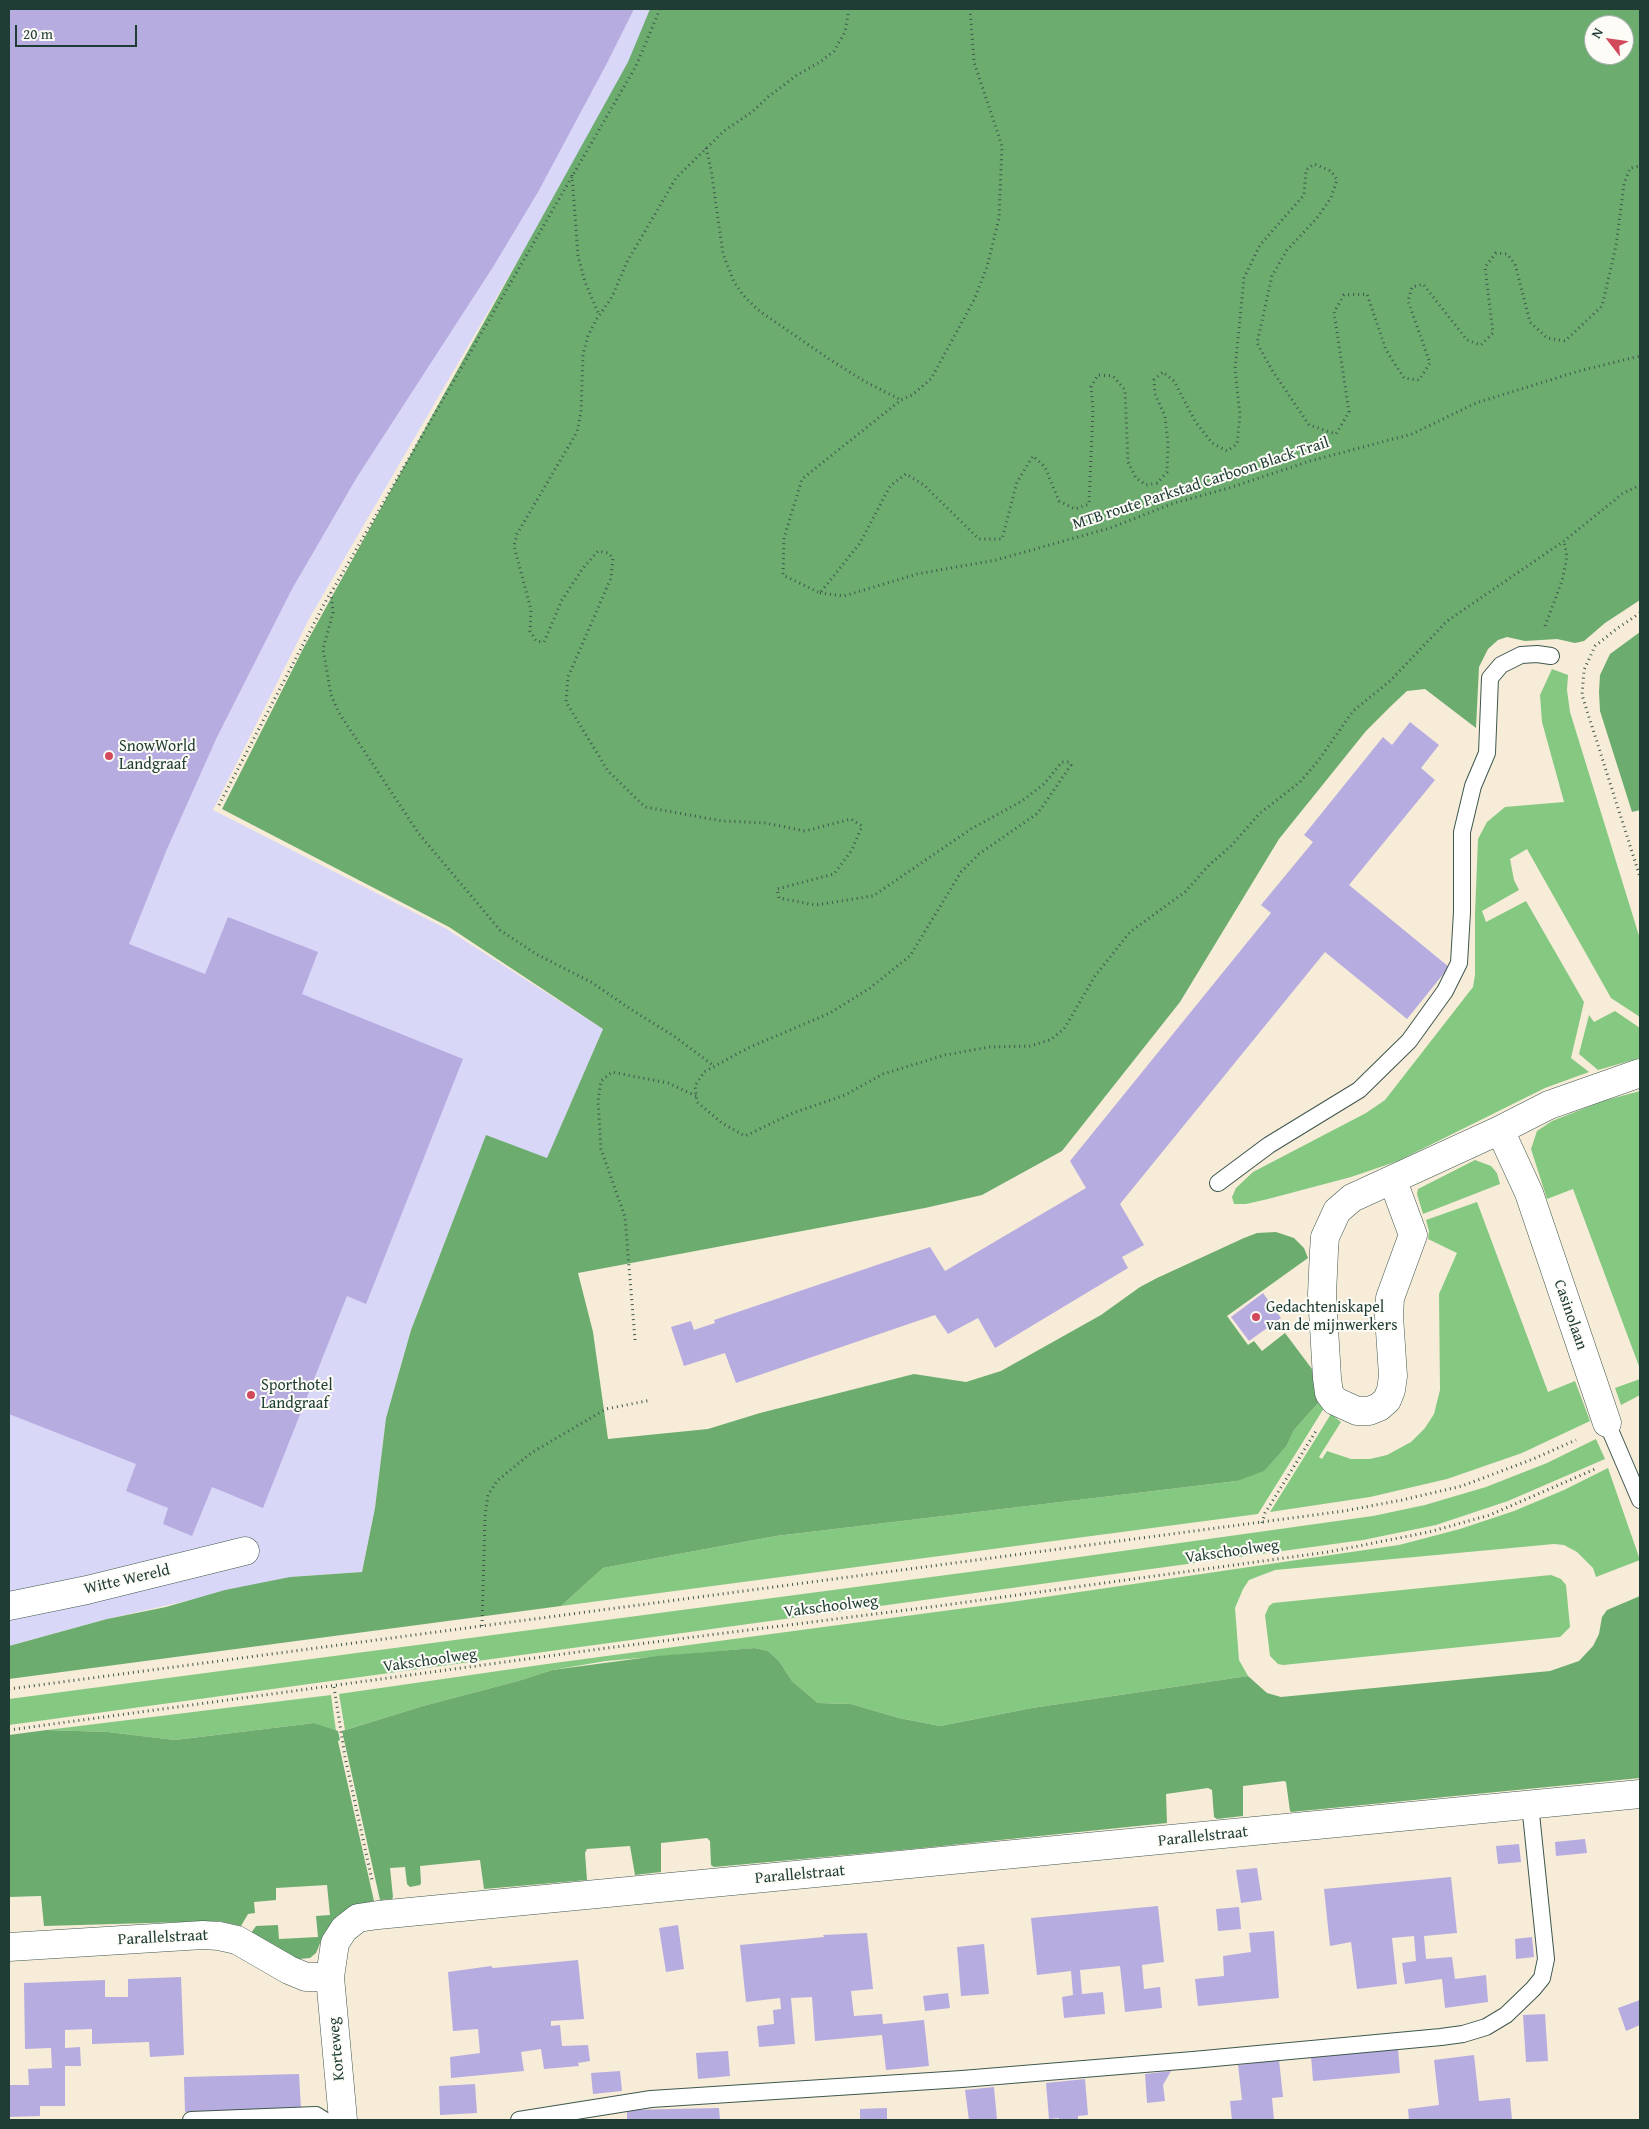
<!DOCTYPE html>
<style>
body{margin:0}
#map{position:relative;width:1649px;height:2129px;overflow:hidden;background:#f6ecd8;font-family:"Gentium Book Plus",serif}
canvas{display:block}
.frame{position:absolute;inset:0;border:10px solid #1f3d34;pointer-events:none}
.north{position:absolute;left:1584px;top:15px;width:50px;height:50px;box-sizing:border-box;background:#fdfcf7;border:1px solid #a4b0a9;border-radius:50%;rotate:300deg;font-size:14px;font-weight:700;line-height:20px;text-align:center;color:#1f3d34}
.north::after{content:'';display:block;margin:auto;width:18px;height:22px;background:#d1495b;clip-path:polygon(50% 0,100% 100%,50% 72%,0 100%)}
.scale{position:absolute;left:15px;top:25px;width:122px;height:22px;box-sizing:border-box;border:2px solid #1f3d34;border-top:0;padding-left:6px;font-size:15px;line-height:18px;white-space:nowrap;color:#1f3d34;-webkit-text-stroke:4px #fdfcf7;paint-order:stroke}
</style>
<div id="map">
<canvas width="1649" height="2129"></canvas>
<div class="frame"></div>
<div class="north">N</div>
<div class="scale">20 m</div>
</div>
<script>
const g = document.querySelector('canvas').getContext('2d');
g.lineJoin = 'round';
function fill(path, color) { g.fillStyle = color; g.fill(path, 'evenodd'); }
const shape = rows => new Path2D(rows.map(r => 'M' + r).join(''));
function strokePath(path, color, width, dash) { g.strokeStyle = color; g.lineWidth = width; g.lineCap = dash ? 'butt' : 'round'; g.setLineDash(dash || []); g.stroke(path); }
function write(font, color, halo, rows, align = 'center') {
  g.font = font + ' "Gentium Book Plus",serif'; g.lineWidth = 4; g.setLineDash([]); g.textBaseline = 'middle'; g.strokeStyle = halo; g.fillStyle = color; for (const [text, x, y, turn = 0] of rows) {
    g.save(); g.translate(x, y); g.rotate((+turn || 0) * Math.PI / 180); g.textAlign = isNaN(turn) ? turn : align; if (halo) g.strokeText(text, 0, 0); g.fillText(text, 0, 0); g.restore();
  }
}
fill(shape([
 [9,9,656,9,633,63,309,619,213,810,445,928,603,1029,547,1159,486,1136,411,1330,386,1418,375,1508,362,1572,290,1577,107,1619,9,1646]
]), '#d9d7f7');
fill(shape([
 [1552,669,1568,675,1567,690,1570,712,1640,939,1640,1017,1611,998,1527,849,1510,859,1514,880,1519,890,1482,911,1486,922,1526,901,1584,1002,1571,1058,1589,1072,1545,1088,1398,1161,1351,1177,1268,1199,1246,1204,1234,1204,1232,1197,1236,1188,1253,1172,1366,1113,1385,1100,1473,987,1475,975,1475,914,1478,839,1487,822,1505,807,1564,802,1542,722,1540,695],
 [1615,1011,1640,1028,1640,1058,1598,1070,1579,1054,1589,1015,1594,1022],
 [1640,1091,1640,1369,1573,1189,1547,1199,1531,1149,1537,1131,1552,1121,1603,1101],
 [1475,1160,1491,1166,1497,1173,1500,1184,1423,1214,1417,1194,1418,1189],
 [1477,1202,1548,1392,1575,1381,1590,1421,1522,1453,1447,1479,1370,1497,1270,1512,1331,1414,1341,1422,1319,1457,1322,1459,1327,1451,1351,1459,1370,1459,1387,1455,1411,1442,1425,1428,1434,1414,1440,1390,1439,1294,1457,1253,1428,1239,1429,1231,1426,1220],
 [1640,1379,1640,1395,1621,1405,1615,1388],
 [1320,1401,1324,1408,1258,1514,561,1606,603,1568,776,1536,1237,1481,1287,1445,1294,1430],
 [1596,1439,1605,1459,1508,1501,1436,1525,1363,1540,9,1725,9,1699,1022,1565,1373,1516,1425,1505,1486,1487,1547,1463],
 [1608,1468,1640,1560,1596,1577,1593,1568,1577,1552,1564,1545,1554,1544,1275,1570,1249,1580,1243,1589,1235,1608,1239,1660,1248,1676,1032,1708,940,1726,899,1718,851,1704,818,1703,792,1681,779,1661,768,1651,755,1648,606,1661,552,1670,518,1681,423,1706,345,1730,339,1694,547,1664,1018,1601,1399,1545,1460,1529,1514,1511,1564,1490],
 [1551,1575,1561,1579,1566,1585,1570,1627,1560,1637,1283,1665,1278,1664,1270,1656,1265,1615,1269,1606,1273,1603],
 [331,1695,336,1731,314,1723,175,1740,108,1732,47,1730]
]), '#85c881');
fill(shape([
 [650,9,1640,9,1640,600,1605,623,1584,641,1575,643,1557,639,1525,641,1507,637,1498,640,1488,649,1479,667,1476,728,1425,689,1407,691,1391,706,1366,731,1279,839,1180,1002,1062,1151,982,1195,925,1208,578,1273,593,1332,608,1439,708,1429,760,1413,914,1374,966,1382,1001,1371,1101,1315,1140,1287,1157,1278,1244,1238,1257,1233,1276,1232,1294,1238,1304,1248,1308,1258,1227,1316,1248,1345,1254,1341,1262,1351,1285,1333,1315,1373,1320,1401,1294,1430,1287,1445,1264,1471,1237,1481,776,1536,603,1568,561,1606,9,1679,9,1646,107,1619,166,1607,225,1590,290,1577,362,1572,375,1508,386,1418,411,1330,486,1135,547,1158,603,1029,449,927,222,809,304,647,628,62],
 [1594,25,1624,25,1624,55,1594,55],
 [1640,632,1640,810,1632,812,1600,711,1599,692,1600,675,1610,654],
 [1640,1596,1640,1778,1291,1812,1290,1811,1286,1782,1284,1781,1243,1786,1243,1816,1217,1819,1214,1817,1212,1790,1208,1788,1166,1794,1167,1823,912,1849,714,1867,711,1865,710,1841,707,1838,661,1843,661,1872,635,1875,630,1846,587,1849,585,1853,587,1880,484,1889,480,1860,420,1866,421,1883,420,1885,410,1887,407,1884,405,1867,390,1868,393,1897,392,1899,380,1900,342,1731,423,1706,518,1681,552,1670,657,1656,755,1648,768,1651,779,1661,792,1681,818,1703,851,1704,899,1718,940,1726,1032,1708,1248,1676,1267,1693,1281,1697,1550,1671,1579,1661,1593,1646,1599,1634,1602,1617,1607,1610],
 [314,1723,338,1731,340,1740,338,1741,374,1901,352,1906,336,1917,324,1934,316,1953,310,1958,299,1959,292,1957,251,1933,256,1926,278,1925,279,1939,318,1937,316,1916,330,1915,327,1885,276,1888,276,1900,254,1902,255,1913,248,1914,241,1926,219,1921,44,1926,41,1896,9,1897,9,1735,47,1730,108,1732,175,1740]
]), '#6cac6f');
fill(shape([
 [9,9,634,9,606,65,538,192,493,267,357,477,292,589,217,737,167,849,129,944,205,974,228,917,318,952,302,994,463,1059,366,1304,347,1296,263,1508,212,1487,192,1536,163,1524,168,1508,126,1491,136,1464,9,1414],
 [1410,722,1439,745,1421,768,1435,780,1349,885,1449,967,1407,1019,1325,952,1120,1204,1144,1245,1122,1257,1128,1268,995,1348,978,1318,948,1334,935,1315,736,1383,725,1353,684,1366,671,1327,691,1321,694,1330,715,1323,714,1320,930,1247,945,1271,1086,1188,1070,1161,1271,913,1261,905,1313,842,1304,835,1383,737,1392,745],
 [1263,1293,1281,1318,1249,1341,1231,1317],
 [1585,1839,1587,1853,1556,1856,1555,1842],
 [1519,1844,1521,1862,1498,1864,1496,1846],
 [1257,1868,1262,1900,1241,1903,1236,1870],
 [1451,1877,1457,1933,1424,1936,1426,1959,1452,1957,1455,1979,1486,1975,1488,2002,1445,2008,1442,1979,1405,1984,1402,1963,1416,1961,1414,1936,1392,1938,1397,1984,1357,1989,1351,1942,1330,1946,1324,1889],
 [1158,1906,1164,1962,1142,1965,1144,1989,1160,1987,1162,2008,1125,2012,1120,1966,1080,1970,1082,1994,1103,1992,1105,2014,1064,2018,1062,1997,1073,1995,1071,1971,1037,1975,1031,1918],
 [1239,1907,1241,1929,1218,1931,1216,1909],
 [678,1925,684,1969,666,1972,659,1928],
 [1274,1931,1279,1998,1198,2006,1195,1979,1224,1976,1223,1956,1251,1952,1249,1933],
 [867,1933,873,1989,851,1991,854,2016,882,2014,883,2024,924,2020,929,2066,886,2070,882,2035,815,2041,812,1997,791,1998,795,2044,759,2047,757,2026,774,2024,773,2010,781,2009,780,1998,746,2002,740,1945,824,1937,823,1935],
 [1532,1937,1534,1957,1516,1959,1515,1939],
 [984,1944,989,1994,961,1996,957,1947],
 [578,1960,584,2019,551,2021,551,2026,560,2025,562,2046,588,2045,590,2061,578,2063,579,2066,544,2069,541,2049,521,2052,524,2071,451,2078,450,2057,480,2053,478,2029,453,2031,448,1972,491,1966,493,1968],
 [181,1977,184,2055,150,2057,149,2042,92,2044,92,2029,65,2030,65,2048,80,2047,81,2066,65,2066,65,2106,40,2106,40,2116,9,2117,9,2085,29,2085,28,2069,52,2068,51,2048,25,2049,24,1983,105,1980,105,1997,128,1997,128,1979],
 [948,1993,950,2008,925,2011,923,1996],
 [1640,2000,1640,2025,1626,2031,1618,2008],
 [1545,2014,1548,2061,1526,2062,1523,2015],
 [1398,2048,1400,2073,1313,2081,1311,2056],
 [728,2051,730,2076,698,2079,696,2053],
 [1474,2055,1479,2101,1510,2098,1512,2120,1409,2120,1408,2109,1439,2105,1434,2060],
 [1279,2060,1283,2097,1272,2098,1274,2120,1232,2120,1230,2101,1242,2100,1238,2065],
 [620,2071,622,2091,593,2094,591,2073],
 [1171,2071,1163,2085,1165,2101,1147,2103,1145,2074],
 [299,2074,301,2109,185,2112,184,2077],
 [1085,2079,1088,2115,1078,2116,1078,2120,1059,2120,1059,2118,1049,2119,1046,2083],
 [475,2084,477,2113,440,2115,439,2086],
 [994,2087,997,2120,969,2120,965,2090],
 [719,2108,720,2120,627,2120,627,2110],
 [887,2108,887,2120,860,2120,860,2109]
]), '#b7ace0');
const service = shape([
 [1218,1183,1269,1145,1359,1090,1409,1041,1445,991,1459,963,1462,912,1462,832,1473,786,1487,753,1490,678,1501,665,1521,655,1537,654,1551,656],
 [1607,1423,1640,1500],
 [191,2120,316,2115,324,2120],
 [519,2120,651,2099,962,2079,1193,2060,1441,2037,1463,2034,1486,2027,1506,2015,1533,1989,1542,1978,1546,1959,1530,1804]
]);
const minor = shape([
 [1500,1130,1529,1193,1607,1423],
 [1393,1181,1413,1235,1390,1298,1389,1316,1393,1376,1391,1390,1387,1400,1379,1407,1369,1411,1357,1411,1335,1401,1329,1393,1327,1378,1322,1294,1324,1251,1325,1237,1337,1211,1352,1198,1500,1130,1549,1105,1640,1073],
 [9,1606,87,1590,245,1551],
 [9,1947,203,1935,219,1936,237,1940,289,1970,306,1977,330,1977,335,1943,344,1929,358,1918,378,1915,1640,1794],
 [330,1977,343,2120]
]);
strokePath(service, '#3f574d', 18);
strokePath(minor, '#3f574d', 29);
strokePath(shape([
 [660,9,636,66,331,593,333,613,323,649,331,695,339,713,419,834,500,930,536,954,591,982,635,1012,674,1036,714,1066],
 [849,9,845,32,834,51,820,62,797,75,768,97,752,112,724,131,676,178,627,262,612,297,596,320,588,336,583,354,581,412,577,432,517,534,514,546,531,610,530,631,536,641,544,642,562,600,583,568,598,551,608,553,613,558,611,578,568,677,566,702,608,771,645,807,722,821,765,823,805,831,851,819,862,826,852,850,834,874,777,889,779,898,815,905,873,896,971,829,1022,801,1044,784,1062,762,1069,762,1071,765,1038,813,979,854,961,872,910,956,870,988,830,1013,748,1048,704,1072,695,1086,697,1102,722,1123,745,1136,793,1113,845,1095,883,1074,945,1055,990,1047,1030,1046,1050,1040,1064,1029,1095,976,1130,932,1185,892,1209,865,1231,846,1259,814,1300,782,1318,761,1353,711,1390,681,1447,621,1564,541,1622,494,1640,485],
 [970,9,974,62,1002,146,999,218,987,267,974,300,931,379,912,395,901,400,802,479,784,538,783,575,820,593,860,543,890,486,906,474,924,485,979,539,1002,539,1017,482,1033,456,1045,467,1059,501,1075,509,1089,504,1093,408,1091,387,1098,375,1113,376,1125,390,1128,462,1136,478,1146,485,1157,483,1167,472,1168,443,1165,416,1155,394,1154,380,1163,372,1174,381,1195,421,1212,443,1227,451,1237,444,1240,415,1235,369,1244,278,1260,245,1304,195,1306,170,1314,164,1331,171,1337,180,1331,198,1317,218,1287,250,1272,276,1257,343,1272,370,1309,425,1336,434,1349,412,1334,312,1344,295,1367,294,1386,350,1404,378,1419,380,1430,363,1408,301,1412,287,1423,284,1467,340,1481,345,1493,333,1485,267,1496,253,1507,254,1515,264,1530,322,1547,338,1565,341,1602,306,1616,246,1624,184,1630,168,1640,166],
 [706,148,711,169,723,254,734,282,743,295,758,310,829,359,864,381,901,400],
 [572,175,578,256,585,282,599,315],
 [820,593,844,596,917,574,996,560,1110,528,1174,503,1229,488,1310,461,1412,434,1476,403,1579,371,1640,356],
 [1640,613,1615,630,1595,646,1584,670,1582,695,1640,877],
 [1545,626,1562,581,1567,557,1564,541],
 [219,805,330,593],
 [635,1340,625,1217,601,1149,598,1101,601,1081,612,1072,668,1083,696,1096],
 [1262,1523,1265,1513,1316,1431],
 [482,1626,485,1517,488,1495,497,1481,531,1453,606,1409,651,1400],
 [334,1687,345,1757,372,1880],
 [9,1689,1344,1511,1402,1500,1462,1486,1533,1459,1576,1440],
 [9,1730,607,1648,938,1606,1328,1552,1429,1532,1490,1515,1595,1469]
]), '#3f574d', 3, [1, 4]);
strokePath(service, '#fff', 16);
strokePath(minor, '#fff', 28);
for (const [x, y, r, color] of [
 [109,756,5,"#d1495b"],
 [1256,1317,5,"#d1495b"],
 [251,1395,5,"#d1495b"]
]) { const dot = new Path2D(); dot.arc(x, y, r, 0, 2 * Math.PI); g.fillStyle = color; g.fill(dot); strokePath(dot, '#fdfcf7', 2); }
write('16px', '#1f3d34', '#fdfcf7', [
 ["MTB route Parkstad Carboon Black Trail",1201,484,-18],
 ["Casinolaan",1570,1315,71],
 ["Vakschoolweg",1232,1552,-8],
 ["Witte Wereld",127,1580,-13],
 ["Vakschoolweg",831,1607,-7],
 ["Vakschoolweg",430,1661,-8],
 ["Parallelstraat",1203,1837,-6],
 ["Parallelstraat",800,1875,-5],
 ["Parallelstraat",163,1938,-3],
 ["Korteweg",337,2049,-95]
]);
write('16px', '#1f3d34', '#fdfcf7', [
 ["SnowWorld",119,747],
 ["Landgraaf",119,765],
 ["Gedachteniskapel",1266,1308],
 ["van de mijnwerkers",1266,1326],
 ["Sporthotel",261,1386],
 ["Landgraaf",261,1404]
], 'left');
</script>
